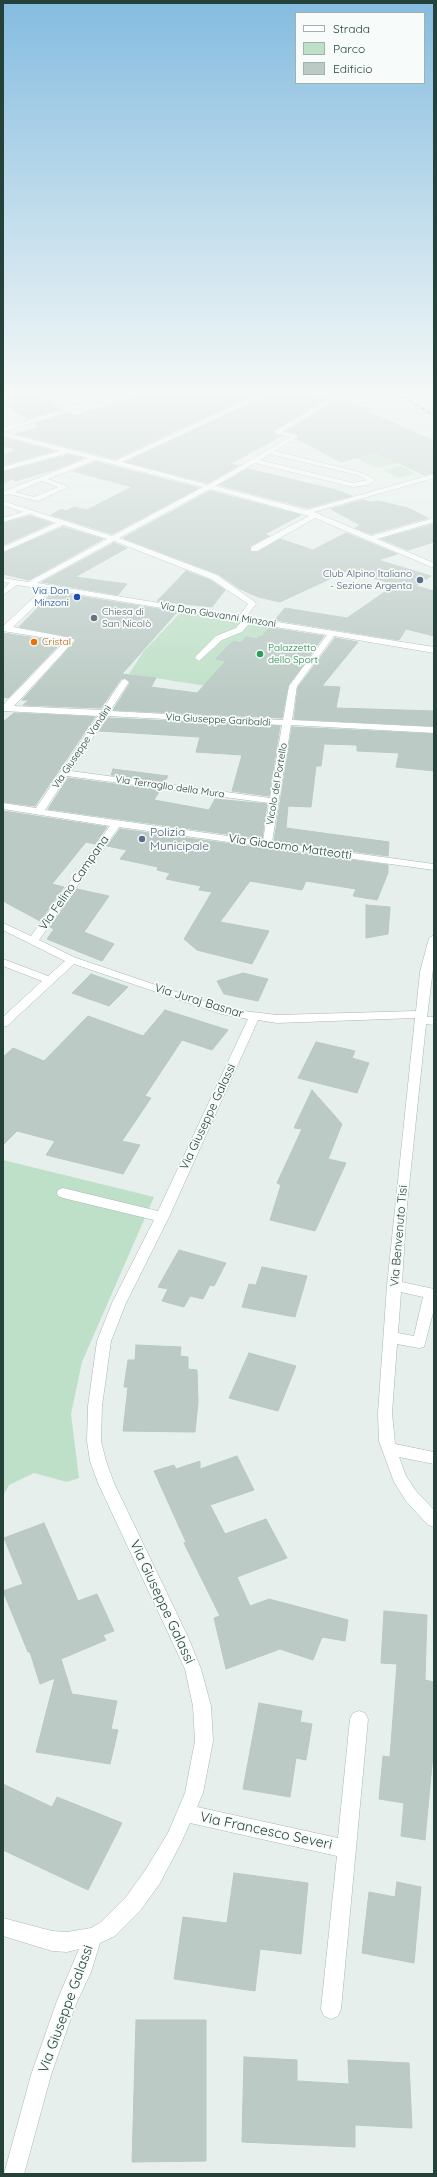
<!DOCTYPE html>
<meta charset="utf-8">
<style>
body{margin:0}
#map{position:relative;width:437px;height:2177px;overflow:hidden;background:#e6efeb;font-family:Quicksand,sans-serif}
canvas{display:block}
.frame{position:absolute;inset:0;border:4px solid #24423a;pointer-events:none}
.legend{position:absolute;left:295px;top:12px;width:130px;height:72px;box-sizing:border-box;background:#f7fbf9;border:1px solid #a3b1ad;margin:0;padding:5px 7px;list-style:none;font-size:12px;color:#24423a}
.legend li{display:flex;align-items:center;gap:8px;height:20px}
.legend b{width:20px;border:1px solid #a3b1ad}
</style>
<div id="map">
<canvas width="437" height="2177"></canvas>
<div class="frame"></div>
<ul class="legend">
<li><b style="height:5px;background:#fff"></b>Strada</li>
<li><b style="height:11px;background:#bfe0c8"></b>Parco</li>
<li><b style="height:11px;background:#bbcac4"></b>Edificio</li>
</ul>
</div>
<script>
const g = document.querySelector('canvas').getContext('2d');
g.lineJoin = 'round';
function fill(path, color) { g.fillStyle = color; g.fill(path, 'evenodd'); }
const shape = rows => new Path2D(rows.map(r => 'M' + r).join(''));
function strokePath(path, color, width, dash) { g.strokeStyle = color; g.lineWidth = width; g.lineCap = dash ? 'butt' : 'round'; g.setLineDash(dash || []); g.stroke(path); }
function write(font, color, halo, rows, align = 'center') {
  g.font = font + ' Quicksand,sans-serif'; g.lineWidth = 3.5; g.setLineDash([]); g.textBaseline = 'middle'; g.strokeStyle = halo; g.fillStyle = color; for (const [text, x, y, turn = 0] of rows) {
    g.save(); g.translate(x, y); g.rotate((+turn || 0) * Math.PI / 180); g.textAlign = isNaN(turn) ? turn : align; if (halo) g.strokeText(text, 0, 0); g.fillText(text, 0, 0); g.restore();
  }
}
fill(shape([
 [384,452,403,462,377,468,356,458],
 [401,466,416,474,399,478,383,470],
 [181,612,323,636,288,691,207,686,129,674,143,652],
 [3,1160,154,1197,82,1362,71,1414,79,1478,67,1482,34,1473,9,1485,3,1496]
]), '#bfe0c8');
const building = shape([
 [3,396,40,396,61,409,28,419,3,404,3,396],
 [136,396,252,396,115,459,16,434,40,427,35,423,69,413,74,416,136,396],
 [266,396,330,397,274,430,274,434,281,436,230,464,238,466,208,483,126,462,266,396],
 [338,399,371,409,367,411,434,441,434,473,424,475,380,454,374,453,341,462,297,439,300,436,299,435,287,431,338,399],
 [3,438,4,438,54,451,3,465,3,456,15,449,3,446,3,438],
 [68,455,83,458,60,468,15,481,12,479,3,484,3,472,68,455],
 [96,462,199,488,112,534,51,515,61,509,66,511,74,507,87,510,132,487,73,471,96,462],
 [248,469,336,490,352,496,307,508,219,485,248,469],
 [210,491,301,515,265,534,269,536,250,546,251,552,258,552,280,539,313,550,346,533,397,554,378,560,431,576,416,586,434,591,434,636,406,629,399,640,275,620,285,608,347,618,395,585,349,570,280,602,258,597,240,589,218,574,123,538,210,491],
 [363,500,371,502,379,501,408,508,428,518,371,534,355,528,360,525,331,509,363,500],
 [30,516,52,523,3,545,3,523,30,516],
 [434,524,434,542,408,550,381,539,434,524],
 [63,527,103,539,29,580,3,574,3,553,63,527],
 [114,543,127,548,75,577,127,584,118,595,42,582,114,543],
 [186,571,210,580,225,590,212,607,157,601,186,571],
 [53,592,177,612,122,674,156,678,151,687,197,693,226,661,216,659,229,645,234,641,241,643,246,637,257,639,260,636,262,637,269,628,324,636,288,685,282,718,113,710,130,683,125,678,121,679,101,708,23,705,29,700,22,700,76,640,71,637,19,627,53,592],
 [3,633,62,642,8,698,3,697,3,633],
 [335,638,358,642,322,686,340,687,336,708,434,711,434,726,294,719,298,687,335,638],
 [14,713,95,717,35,806,3,802,3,722,14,713],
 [108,718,280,726,269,796,232,791,242,755,196,752,200,737,99,731,108,718],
 [292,727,434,734,434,771,396,767,399,753,357,751,357,745,324,744,321,766,316,766,311,807,288,806,286,828,389,842,388,856,274,841,292,727],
 [113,769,168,776,164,782,111,775,113,769],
 [68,778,160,790,154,800,209,810,215,799,267,804,262,839,48,809,68,778],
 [3,811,107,827,95,844,86,842,52,884,64,887,40,921,3,901,3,811],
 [120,829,388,865,388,873,377,900,353,896,356,889,306,881,302,890,250,881,220,922,269,931,252,964,197,950,184,939,212,892,199,890,201,886,166,879,170,873,157,870,158,867,120,859,127,850,107,846,120,829],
 [77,889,109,896,84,932,114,944,102,961,47,939,54,929,50,927,77,889],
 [366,905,390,907,388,934,366,938,366,905],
 [243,973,268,979,258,1001,224,994,217,981,243,973],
 [91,974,128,987,109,1006,72,993,91,974],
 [165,1010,228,1030,212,1050,182,1040,145,1096,151,1098,122,1141,140,1145,123,1174,46,1155,55,1141,17,1131,3,1145,3,1057,13,1048,44,1061,88,1016,143,1036,165,1010],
 [316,1042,355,1051,352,1058,369,1063,357,1093,298,1078,316,1042],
 [312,1090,342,1124,328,1159,346,1163,315,1231,270,1220,281,1185,277,1183,302,1129,294,1128,312,1090],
 [179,1250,226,1263,214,1286,210,1285,203,1299,190,1296,184,1307,162,1301,168,1289,158,1287,179,1250],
 [262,1267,307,1276,295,1317,242,1307,249,1284,256,1285,262,1267],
 [136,1345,181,1347,180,1356,188,1357,188,1369,197,1370,198,1402,195,1432,123,1431,128,1387,124,1387,128,1360,135,1360,136,1345],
 [249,1353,296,1366,278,1411,229,1398,249,1353],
 [237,1456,254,1490,210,1505,225,1534,266,1519,287,1558,237,1577,250,1606,269,1599,348,1620,345,1641,322,1637,313,1660,280,1649,226,1669,214,1618,220,1616,184,1543,186,1542,154,1471,174,1465,176,1469,200,1461,200,1469,237,1456],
 [44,1523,78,1601,97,1594,114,1631,103,1635,106,1640,61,1659,72,1694,117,1701,111,1729,118,1730,110,1764,36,1752,55,1678,40,1684,30,1652,28,1652,3,1591,23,1584,4,1538,44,1523],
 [384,1611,427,1615,425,1680,434,1682,434,1743,425,1840,401,1836,404,1803,379,1799,383,1756,390,1757,397,1664,381,1663,384,1611],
 [259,1703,302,1711,300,1722,312,1724,306,1760,296,1758,290,1797,243,1789,259,1703],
 [3,1784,52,1807,57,1797,122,1823,88,1890,3,1850,3,1784],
 [234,1873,308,1883,301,1954,260,1949,255,1991,174,1979,183,1917,227,1923,234,1873],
 [397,1882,421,1887,414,1963,362,1953,369,1892,395,1897,397,1882],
 [136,2020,206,2020,206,2161,132,2162,136,2020],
 [244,2057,297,2060,297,2081,349,2084,348,2060,409,2063,412,2128,355,2125,355,2147,242,2142,244,2057]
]);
fill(building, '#bbcac4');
strokePath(building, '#b8c9c2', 1);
const minor = shape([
 [107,396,117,396,3,432,3,428,107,396],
 [256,396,265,396,122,462,208,485,290,437,275,433,275,431,332,398,336,398,336,400,283,431,299,436,275,451,362,473,374,479,374,481,368,485,353,487,255,463,215,486,307,510,434,474,434,478,314,512,371,536,434,518,434,522,377,539,434,563,434,568,315,518,257,551,251,551,251,547,309,516,210,489,119,538,217,575,255,602,256,604,246,617,434,647,434,653,334,636,297,686,292,720,434,727,434,733,291,725,272,842,434,864,434,870,119,827,39,940,76,958,227,1009,277,1015,416,1011,420,972,429,938,434,935,434,961,427,1017,434,1017,434,1025,426,1024,407,1205,402,1282,434,1289,434,1309,424,1347,419,1348,397,1344,392,1413,395,1444,434,1452,434,1464,399,1457,406,1476,416,1491,434,1510,434,1527,428,1525,406,1501,394,1482,379,1441,378,1413,387,1286,415,1018,277,1023,258,1020,169,1217,126,1303,111,1341,102,1406,101,1441,106,1461,114,1483,188,1637,201,1669,211,1706,213,1741,203,1793,197,1807,338,1838,350,1719,353,1713,359,1711,365,1713,368,1719,341,2009,338,2016,331,2019,324,2016,321,2009,337,1856,190,1823,180,1845,160,1883,140,1911,115,1936,100,1943,91,1972,76,2004,51,2075,24,2174,4,2174,31,2075,57,2001,79,1949,67,1952,52,1951,3,1936,3,1918,52,1931,67,1932,91,1928,101,1922,126,1897,146,1869,168,1833,185,1793,195,1741,193,1706,185,1669,98,1483,90,1461,87,1441,88,1406,97,1341,112,1303,154,1220,63,1198,58,1196,57,1193,58,1190,63,1188,158,1211,248,1019,221,1014,74,964,7,1026,3,1027,3,1017,42,981,3,966,3,959,48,976,65,961,3,930,3,923,31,936,110,826,3,809,3,803,36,808,98,716,3,711,3,705,65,641,3,631,3,626,43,589,17,585,3,595,3,589,9,583,3,582,3,578,28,582,107,539,63,525,3,552,3,547,56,523,30,514,3,522,3,518,23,512,3,505,3,501,112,536,203,487,96,460,48,479,68,487,38,501,9,494,3,496,3,492,88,458,68,453,3,471,3,467,60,451,3,436,3,432,115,461,256,396],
 [270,454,358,475,367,480,353,483,260,460,270,454],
 [42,481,58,487,34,497,15,492,42,481],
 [114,541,211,579,248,604,239,616,37,583,114,541],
 [51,590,242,621,236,628,216,636,196,656,195,658,199,661,222,640,242,632,250,623,327,635,289,686,283,720,110,711,129,682,125,679,122,680,102,710,14,706,75,640,71,638,13,627,51,590],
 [107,716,282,725,270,798,71,771,107,716],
 [67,776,269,803,263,841,45,810,67,776],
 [401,1292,423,1297,414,1336,398,1333,401,1292]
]);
strokePath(minor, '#a8b8b2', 1);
fill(minor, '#fff');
strokePath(shape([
 [403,396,434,416]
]), '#5f7d75', 2, [4.5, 2.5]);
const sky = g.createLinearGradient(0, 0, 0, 701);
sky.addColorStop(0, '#84bce0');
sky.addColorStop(0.56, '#f4f8f6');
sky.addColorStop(1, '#f4f8f600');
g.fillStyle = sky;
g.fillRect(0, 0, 437, 701);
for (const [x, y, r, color] of [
 [420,580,4,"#5c6f8a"],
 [77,597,4,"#1a4fb4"],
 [94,618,4,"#6b7280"],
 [34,642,4,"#e8710a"],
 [260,654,4,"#2e9e5b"],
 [142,839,4,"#5c6f8a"]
]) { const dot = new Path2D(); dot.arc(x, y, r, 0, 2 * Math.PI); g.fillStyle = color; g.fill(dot); strokePath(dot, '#f7fbf9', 1.5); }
write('10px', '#4e5e75', '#f7fbf9', [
 ["Club Alpino Italiano",412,574],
 ["- Sezione Argenta",412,586]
], 'right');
write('10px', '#164399', '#f7fbf9', [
 ["Via Don",69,591],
 ["Minzoni",69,603]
], 'right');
write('10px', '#5b616d', '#f7fbf9', [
 ["Chiesa di",102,612],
 ["San Nicolò",102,624]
], 'left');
write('10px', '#24423a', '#f7fbf9', [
 ["Via Don Giovanni Minzoni",218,615,9],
 ["Via Giuseppe Garibaldi",218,720,3],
 ["Via Giuseppe Vandini",82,747,-56],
 ["Vicolo del Portello",277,784,-80],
 ["Via Terraglio della Mura",170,787,8]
]);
write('10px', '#c56008', '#f7fbf9', [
 ["Cristal",42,642]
], 'left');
write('10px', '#27864d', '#f7fbf9', [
 ["Palazzetto",268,648],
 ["dello Sport",268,660]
], 'left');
write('12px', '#4e5e75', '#f7fbf9', [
 ["Polizia",150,832],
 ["Municipale",150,846]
], 'left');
write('12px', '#24423a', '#f7fbf9', [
 ["Via Giacomo Matteotti",290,847,8],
 ["Via Felino Campana",74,883,-55],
 ["Via Juraj Basnar",199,1001,17],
 ["Via Giuseppe Galassi",208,1117,-65],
 ["Via Benvenuto Tisi",399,1236,-85]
]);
write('14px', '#24423a', '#f7fbf9', [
 ["Via Giuseppe Galassi",162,1602,65],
 ["Via Francesco Severi",266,1831,12],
 ["Via Giuseppe Galassi",66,2009,-70]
]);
</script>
